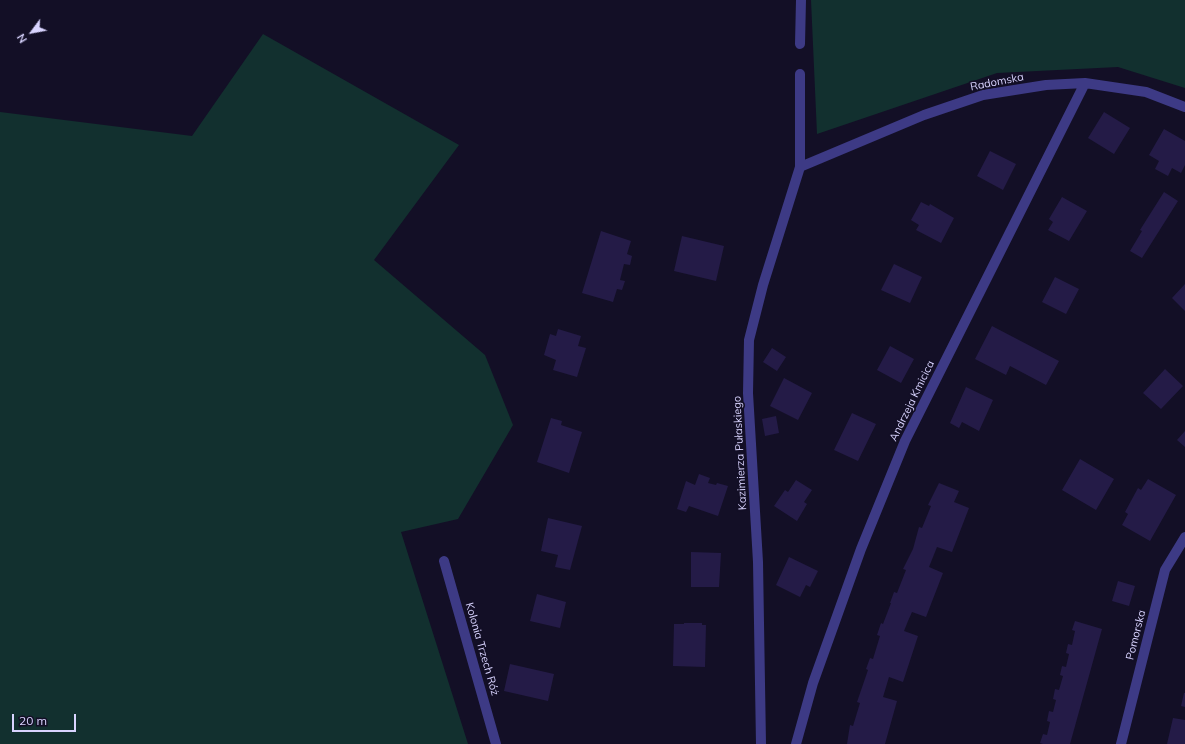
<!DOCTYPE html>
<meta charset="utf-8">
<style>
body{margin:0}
#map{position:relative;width:1185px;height:744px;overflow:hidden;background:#130f26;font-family:Mulish,sans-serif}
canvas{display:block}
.north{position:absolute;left:12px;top:12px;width:40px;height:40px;-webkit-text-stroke:3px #130f26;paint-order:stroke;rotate:238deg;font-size:11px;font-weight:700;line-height:16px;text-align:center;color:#d9d4ff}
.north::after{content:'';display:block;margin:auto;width:14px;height:18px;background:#d9d4ff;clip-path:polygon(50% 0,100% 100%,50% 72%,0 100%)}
.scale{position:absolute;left:12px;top:714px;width:64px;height:18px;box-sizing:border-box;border:2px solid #d9d4ff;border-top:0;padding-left:5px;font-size:12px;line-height:14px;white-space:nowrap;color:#d9d4ff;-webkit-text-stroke:3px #130f26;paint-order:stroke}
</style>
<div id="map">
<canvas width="1185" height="744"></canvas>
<div class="north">N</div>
<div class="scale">20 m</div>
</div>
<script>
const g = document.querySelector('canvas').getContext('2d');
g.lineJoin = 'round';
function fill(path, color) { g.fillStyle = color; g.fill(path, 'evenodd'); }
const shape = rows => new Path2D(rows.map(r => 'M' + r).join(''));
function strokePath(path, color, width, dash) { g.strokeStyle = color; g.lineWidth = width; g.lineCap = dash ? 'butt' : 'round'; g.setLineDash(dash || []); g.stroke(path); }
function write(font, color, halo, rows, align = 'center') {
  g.font = font + ' Mulish,sans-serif'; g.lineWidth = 3.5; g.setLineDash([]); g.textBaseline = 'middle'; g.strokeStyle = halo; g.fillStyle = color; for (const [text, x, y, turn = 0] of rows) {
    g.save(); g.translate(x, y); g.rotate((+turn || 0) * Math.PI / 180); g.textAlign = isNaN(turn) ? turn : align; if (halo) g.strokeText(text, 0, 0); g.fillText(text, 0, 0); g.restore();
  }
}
fill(shape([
 [811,0,1185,0,1185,88,1118,67,997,73,817,134],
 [263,34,459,145,374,260,485,355,513,425,458,519,401,532,468,744,0,744,0,112,192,136]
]), '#12302f');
fill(shape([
 [1104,112,1130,128,1114,154,1088,138],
 [1164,129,1185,141,1185,165,1181,173,1172,168,1168,176,1155,169,1159,161,1149,155],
 [990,151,1016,164,1003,190,977,176],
 [1164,192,1178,201,1142,258,1130,251,1142,231,1140,230],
 [1062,197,1087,211,1069,241,1048,230,1053,222,1049,219],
 [921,202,929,206,930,204,954,218,941,243,916,230,919,225,911,220],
 [601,231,631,241,627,254,632,256,630,265,624,264,620,280,625,281,622,290,617,289,613,302,582,293],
 [682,236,724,246,716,281,674,271],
 [894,264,922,277,910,303,881,290],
 [1055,277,1079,289,1066,314,1042,302],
 [1185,284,1185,311,1172,298],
 [992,326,1059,361,1046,385,1010,366,1006,375,975,359],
 [558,329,581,336,578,346,586,348,577,377,553,370,556,360,544,355,550,334,556,336],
 [890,346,914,359,901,383,877,370],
 [772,348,786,357,777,371,763,362],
 [1165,369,1183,386,1161,409,1143,393],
 [784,378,812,393,798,420,770,406],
 [966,387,993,400,979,431,962,422,959,428,950,423],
 [852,413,876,424,858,461,834,450],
 [776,416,779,433,765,436,762,419],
 [551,418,562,421,561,425,582,432,569,473,537,462],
 [1185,431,1185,447,1177,440],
 [1080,459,1114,479,1096,510,1062,490],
 [699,474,710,478,708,483,716,485,717,483,728,486,718,516,689,506,686,512,677,509,686,481,695,485],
 [1148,479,1176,495,1150,541,1122,525,1128,514,1125,512,1138,488,1141,490],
 [796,480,812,490,804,502,807,504,797,521,774,506,785,490,788,492],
 [939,483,959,491,954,502,969,508,952,552,937,547,929,567,943,573,926,617,912,612,908,621,904,631,918,636,903,682,889,677,883,697,897,701,885,744,847,744,850,725,853,726,860,703,857,702,868,670,866,669,870,658,873,659,880,636,877,635,881,623,883,624,891,603,890,603,894,592,897,593,906,570,903,569,913,549,919,527,922,528,931,506,928,505],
 [548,518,582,526,570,570,555,567,558,555,541,551],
 [691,552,721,553,719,587,691,587],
 [789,557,818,571,810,587,806,585,800,597,776,585],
 [1118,581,1135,586,1129,606,1112,601],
 [537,594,566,602,560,628,530,621],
 [1075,621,1102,629,1070,744,1043,744,1040,743,1043,734,1047,735,1050,722,1047,721,1049,711,1053,712,1056,700,1053,699,1055,689,1059,690,1063,676,1060,675,1062,666,1066,667,1069,654,1066,653,1068,644,1072,645,1075,631,1072,630],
 [684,623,702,623,702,625,706,625,705,667,673,666,674,624,684,624],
 [510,664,554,674,548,701,504,691],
 [1184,693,1185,693,1185,707,1181,706],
 [1173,718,1185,720,1185,744,1167,744]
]), '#241b47');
strokePath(shape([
 [800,44,801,0]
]), '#3d3a85', 10);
strokePath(shape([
 [800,167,924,115,983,95,1046,85,1085,83,1146,92,1185,107],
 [444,561,496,744],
 [761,744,758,562,748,393,749,340,763,285,800,167,800,74],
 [796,744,813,683,861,549,905,441,1085,83],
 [1121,744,1165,570,1185,537]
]), '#3d3a85', 10);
write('11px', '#d9d4ff', '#130f26', [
 ["Radomska",997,82,-11],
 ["Andrzeja Kmicica",912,401,-64],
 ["Kazimierza Pułaskiego",740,453,-93],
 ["Pomorska",1136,635,-76],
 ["Kolonia Trzech Róż",482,649,74]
]);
</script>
